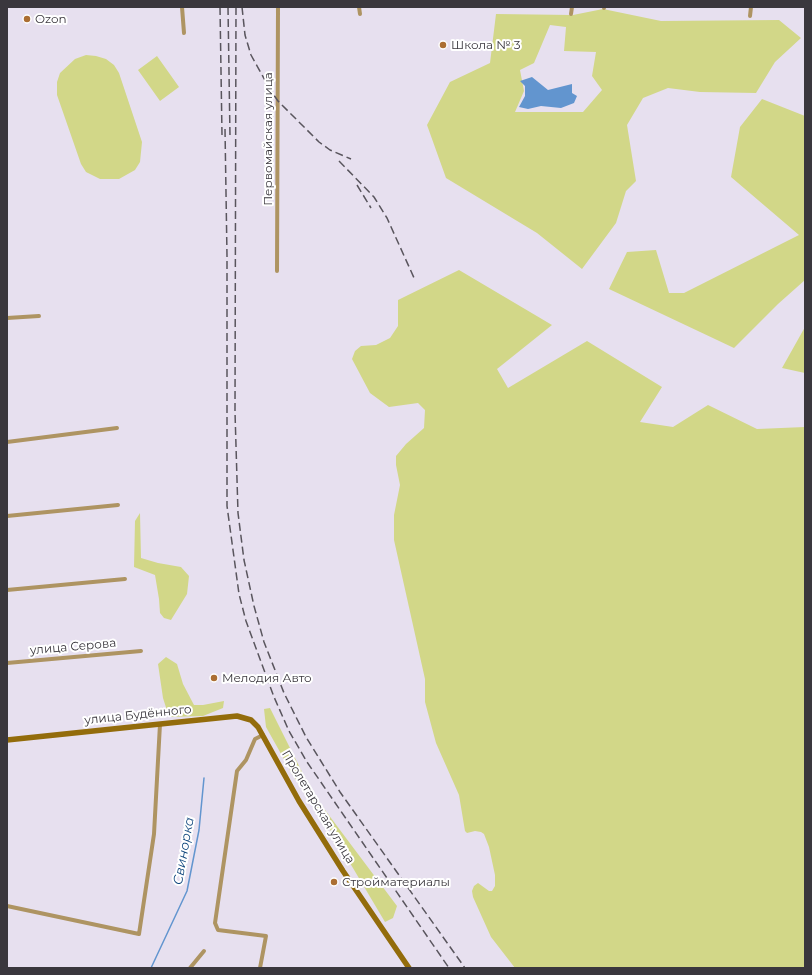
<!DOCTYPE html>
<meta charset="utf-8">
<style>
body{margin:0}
#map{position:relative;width:812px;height:975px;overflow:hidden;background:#e7e0ef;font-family:Montserrat,sans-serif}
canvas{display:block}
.frame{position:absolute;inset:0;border:8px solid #3a373d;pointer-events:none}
</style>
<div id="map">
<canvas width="812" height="975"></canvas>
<div class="frame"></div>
</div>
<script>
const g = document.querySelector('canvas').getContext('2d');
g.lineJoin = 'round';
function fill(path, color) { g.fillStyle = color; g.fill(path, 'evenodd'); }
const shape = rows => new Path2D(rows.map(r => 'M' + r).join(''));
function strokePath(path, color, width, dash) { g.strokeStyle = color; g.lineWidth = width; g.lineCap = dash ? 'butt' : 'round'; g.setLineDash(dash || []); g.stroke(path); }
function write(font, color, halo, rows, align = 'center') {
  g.font = font + ' Montserrat,sans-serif'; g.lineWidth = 4; g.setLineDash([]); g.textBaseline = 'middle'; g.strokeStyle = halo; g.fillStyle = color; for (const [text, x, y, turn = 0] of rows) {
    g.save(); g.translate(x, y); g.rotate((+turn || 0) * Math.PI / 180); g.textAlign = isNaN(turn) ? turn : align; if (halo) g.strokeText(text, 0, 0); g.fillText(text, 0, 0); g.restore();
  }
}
fill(shape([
 [603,9,661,21,779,20,801,38,775,62,756,93,700,92,668,88,643,98,627,125,636,181,626,191,616,223,582,269,537,233,446,178,427,125,450,82,490,63,496,14,573,15],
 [550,25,566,27,564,51,596,52,592,76,602,90,583,112,515,112,524,91,520,70,534,63],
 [86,55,96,56,106,59,114,65,119,73,142,142,140,162,135,170,119,179,100,179,86,172,81,164,57,95,57,82,60,73,75,59],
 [157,56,179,87,160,101,138,70],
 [762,99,805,116,805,280,778,304,734,348,609,289,627,252,656,250,669,293,684,293,799,235,731,177,740,127],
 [459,270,552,325,497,369,508,388,587,341,662,387,640,422,673,427,708,405,757,429,805,427,805,968,515,968,491,937,473,897,472,891,474,886,478,883,489,891,492,891,495,886,495,875,489,847,484,834,481,832,475,831,467,833,465,831,459,795,436,743,425,702,425,679,394,540,394,515,400,485,396,465,396,456,406,444,424,428,425,410,418,403,389,407,370,393,352,359,355,351,361,346,376,345,390,338,398,326,398,300],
 [805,327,805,373,782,368],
 [140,513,141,558,158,563,181,567,189,576,187,594,171,620,164,618,160,613,159,599,155,575,134,567,135,521],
 [166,657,177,664,183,684,194,705,203,705,224,701,223,708,203,716,169,717,163,698,158,664],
 [270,708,313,794,397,906,393,918,385,922,328,826,294,777,266,727,264,709]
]), '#d2d788');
fill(shape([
 [532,77,548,90,572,84,572,93,577,96,574,103,561,108,541,106,528,109,519,107,525,96,525,86,520,81]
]), '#6295cf');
strokePath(shape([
 [151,968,187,891,199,830,204,778]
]), '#6295cf', 1.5);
strokePath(shape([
 [182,7,184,33],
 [359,7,360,14],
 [604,8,604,7],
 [571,14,572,7],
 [750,16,751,7],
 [277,271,278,7],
 [7,318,39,316],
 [7,442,117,428],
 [7,516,118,505],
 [7,590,125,579],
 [7,663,141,651],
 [7,906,139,934,154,834,160,724],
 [190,968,204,951],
 [260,968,266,936,218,930,215,923,237,771,246,760,255,739,263,735]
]), '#ae9462', 4);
strokePath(shape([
 [7,740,237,716,251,720,258,727,299,801,343,871,409,968]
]), '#936c0b', 5.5);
strokePath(shape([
 [220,7,222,135],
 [228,7,230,137],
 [236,7,235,412,238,513,244,560,254,606,264,642,284,693,306,737,340,792,465,968],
 [242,7,245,35,251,55,271,91,278,101,319,142,330,150,351,159],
 [225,129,227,256,227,506,239,594,246,621,274,697,289,731,307,762,449,968],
 [339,161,374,197,387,218,415,280],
 [357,185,371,208]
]), '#59555d', 1.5, [8, 4]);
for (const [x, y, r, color] of [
 [27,19,4,"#ab6e32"],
 [443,45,4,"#ab6e32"],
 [214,678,4,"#ab6e32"],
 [334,882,4,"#ab6e32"]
]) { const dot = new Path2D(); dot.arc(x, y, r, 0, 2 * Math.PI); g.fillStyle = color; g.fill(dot); strokePath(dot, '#fff', 1.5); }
write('12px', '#3a373d', '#fff', [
 ["Ozon",35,19],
 ["Школа № 3",451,45],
 ["Мелодия Авто",222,678],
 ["Стройматериалы",342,882]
], 'left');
write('12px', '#3a373d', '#fff', [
 ["Первомайская улица",268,139,-90],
 ["улица Серова",73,647,-5],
 ["улица Будённого",138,715,-6],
 ["Пролетарская улица",318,807,59]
]);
write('italic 13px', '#10467d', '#fff', [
 ["Свинорка",184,851,-80]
]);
</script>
